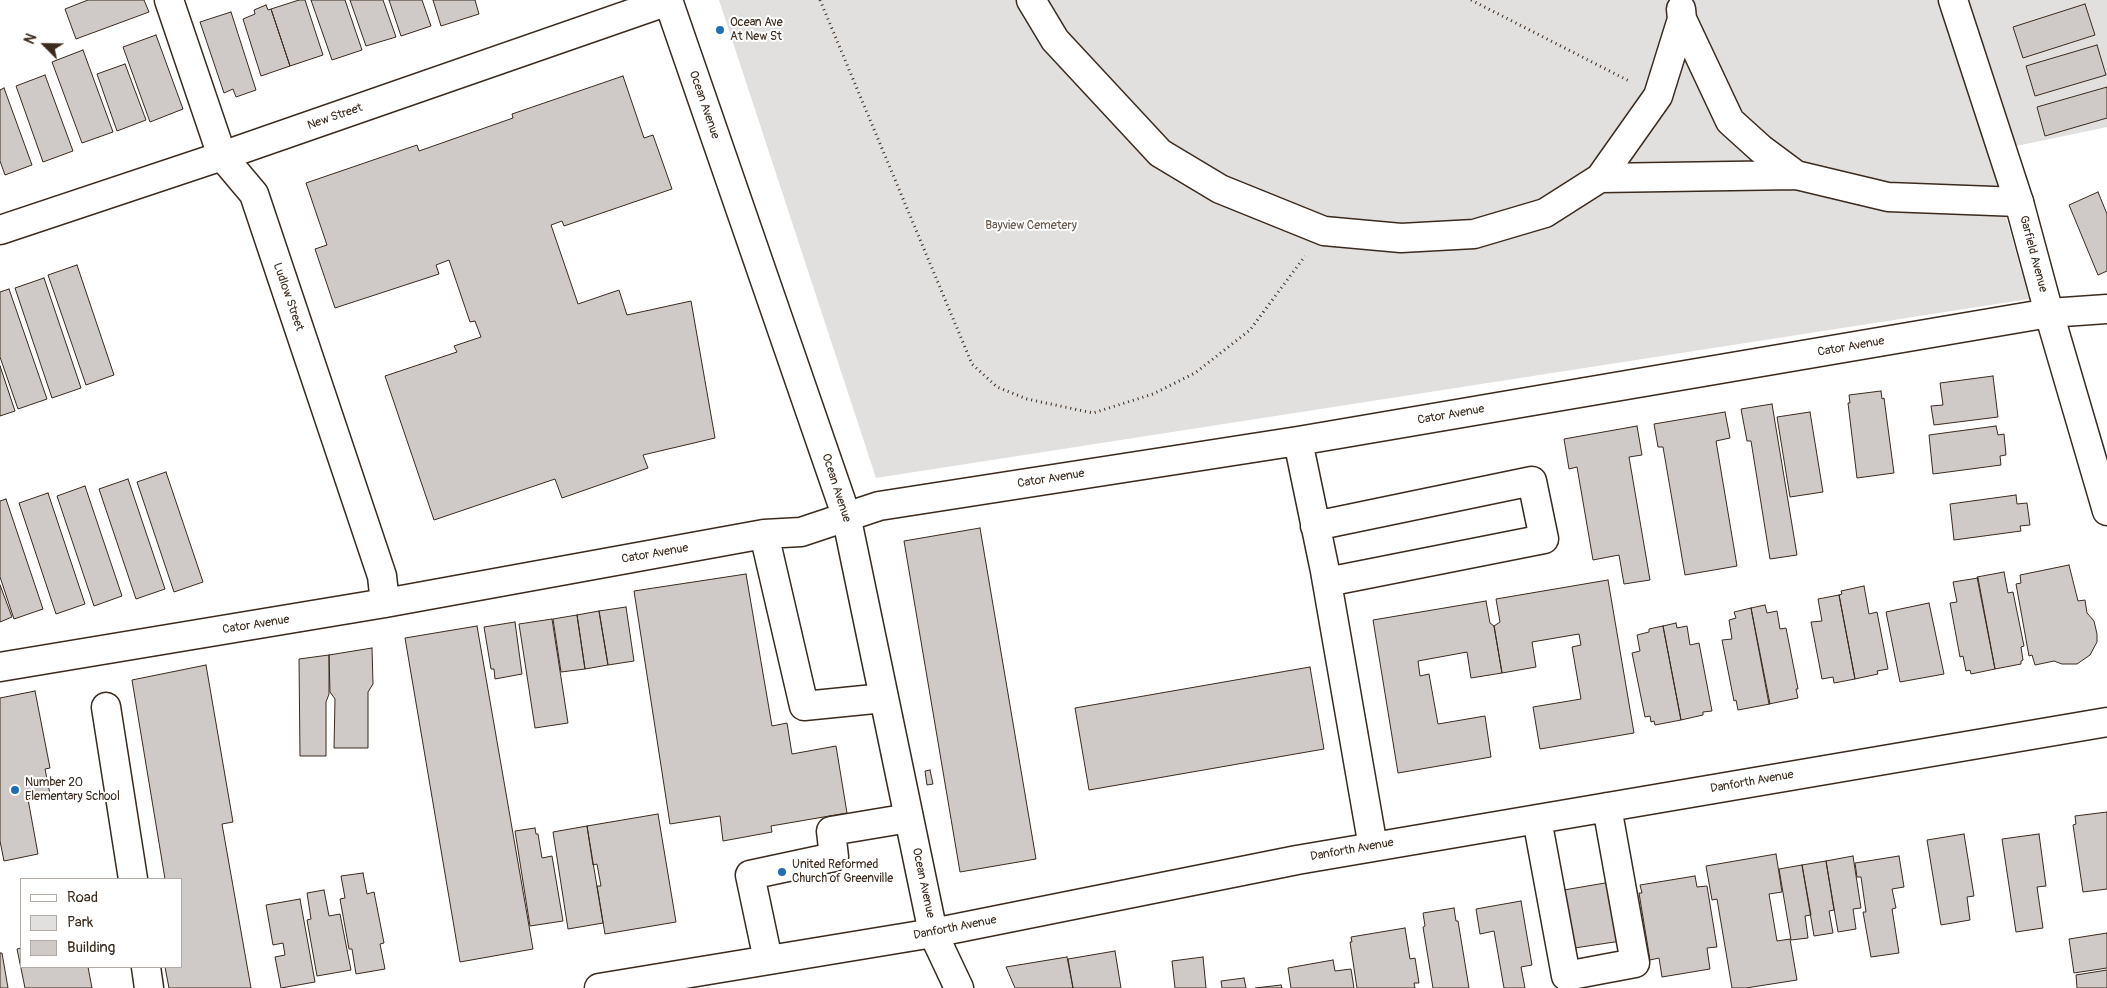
<!DOCTYPE html>
<style>
body{margin:0}
#map{position:relative;width:2107px;height:988px;overflow:hidden;background:#fff;font-family:Pangolin,sans-serif}
canvas{display:block}
.legend{position:absolute;left:20px;top:878px;width:162px;height:90px;box-sizing:border-box;background:#fff;border:1px solid #b1aaa5;margin:0;padding:6px 9px;list-style:none;font-size:15px;color:#3b2a1e}
.legend li{display:flex;align-items:center;gap:10px;height:25px}
.legend b{width:25px;border:1px solid #b1aaa5}
.north{position:absolute;left:20px;top:20px;width:50px;height:50px;-webkit-text-stroke:4px #fff;paint-order:stroke;rotate:293deg;font-size:14px;font-weight:700;line-height:20px;text-align:center;color:#3b2a1e}
.north::after{content:'';display:block;margin:auto;width:18px;height:22px;background:#3b2a1e;clip-path:polygon(50% 0,100% 100%,50% 72%,0 100%)}
</style>
<div id="map">
<canvas width="2107" height="988"></canvas>
<ul class="legend">
<li><b style="height:6px;background:#fff"></b>Road</li>
<li><b style="height:14px;background:#e2e0de"></b>Park</li>
<li><b style="height:14px;background:#cfcac7"></b>Building</li>
</ul>
<div class="north">N</div>
</div>
<script>
const g = document.querySelector('canvas').getContext('2d');
g.lineJoin = 'round';
function fill(path, color) { g.fillStyle = color; g.fill(path, 'evenodd'); }
const shape = rows => new Path2D(rows.map(r => 'M' + r).join(''));
function strokePath(path, color, width, dash) { g.strokeStyle = color; g.lineWidth = width; g.lineCap = dash ? 'butt' : 'round'; g.setLineDash(dash || []); g.stroke(path); }
function write(font, color, halo, rows, align = 'center') {
  g.font = font + ' Pangolin,sans-serif'; g.lineWidth = 4; g.setLineDash([]); g.textBaseline = 'middle'; g.strokeStyle = halo; g.fillStyle = color; for (const [text, x, y, turn = 0] of rows) {
    g.save(); g.translate(x, y); g.rotate((+turn || 0) * Math.PI / 180); g.textAlign = isNaN(turn) ? turn : align; if (halo) g.strokeText(text, 0, 0); g.fillText(text, 0, 0); g.restore();
  }
}
fill(shape([
 [719,0,2107,0,2107,127,1988,152,2029,299,876,478]
]), '#e2e0de');
const building = shape([
 [88,0,144,0,149,12,76,39,65,9,88,0],
 [299,0,305,0,323,55,290,66,271,9,299,0],
 [311,0,345,0,362,50,332,60,311,0],
 [350,0,383,0,396,37,366,46,350,0],
 [389,0,422,0,431,26,401,36,389,0],
 [433,0,475,0,479,14,441,26,433,0],
 [2085,4,2095,35,2023,58,2013,27,2085,4],
 [266,5,268,10,271,9,290,66,261,76,243,19,255,14,254,10,266,5],
 [231,12,256,90,236,97,233,89,224,93,200,22,231,12],
 [156,35,183,109,150,122,123,47,156,35],
 [2097,45,2106,75,2035,96,2026,66,2097,45],
 [83,50,113,132,82,143,52,62,83,50],
 [125,64,146,120,117,131,97,74,125,64],
 [45,75,73,151,43,162,16,86,45,75],
 [623,76,644,138,653,135,672,189,564,226,562,221,551,225,578,304,619,290,627,315,691,301,715,438,643,455,648,468,562,498,555,479,434,520,385,376,457,352,454,346,481,337,475,321,470,322,449,260,436,265,439,274,335,308,315,249,327,245,306,183,417,145,419,151,513,118,512,114,623,76],
 [2107,87,2107,118,2045,136,2037,107,2107,87],
 [4,88,32,165,5,175,0,161,0,90,4,88],
 [2098,192,2107,214,2107,271,2098,275,2069,205,2098,192],
 [77,265,114,375,86,385,48,275,77,265],
 [44,278,81,388,52,398,15,288,44,278],
 [9,289,47,399,18,409,0,357,0,292,9,289],
 [0,366,15,411,0,416,0,366],
 [1993,376,1998,417,1934,425,1931,406,1943,405,1940,383,1993,376],
 [1881,391,1882,399,1884,398,1894,473,1857,478,1848,403,1850,403,1849,395,1881,391],
 [1772,404,1797,555,1770,559,1751,441,1747,441,1741,409,1772,404],
 [1725,412,1730,438,1716,441,1737,566,1685,575,1663,447,1658,447,1654,424,1725,412],
 [1810,412,1823,492,1790,497,1777,417,1810,412],
 [1637,426,1642,455,1629,457,1650,580,1624,584,1619,555,1593,560,1577,467,1569,469,1564,439,1637,426],
 [1996,426,1998,435,2004,434,2006,455,2000,456,2001,465,1933,474,1929,435,1996,426],
 [166,472,203,582,174,592,137,482,166,472],
 [128,479,165,589,136,599,99,489,128,479],
 [85,486,122,596,94,606,57,496,85,486],
 [48,493,85,604,56,614,19,503,48,493],
 [2016,495,2017,504,2027,503,2030,525,2020,526,2021,531,1954,540,1950,504,2016,495],
 [6,499,43,609,14,619,0,577,0,501,6,499],
 [980,528,1036,859,960,872,904,541,980,528],
 [2069,565,2078,601,2085,600,2087,613,2094,621,2097,634,2097,642,2090,655,2077,664,2062,664,2054,661,2035,665,2032,655,2029,656,2016,584,2021,583,2020,575,2069,565],
 [2004,572,2008,593,2013,592,2024,646,2021,647,2023,660,2021,661,2021,664,1995,669,1977,577,2004,572],
 [746,574,772,726,787,723,792,754,836,746,847,813,771,826,772,832,723,841,720,816,670,824,634,591,746,574],
 [1978,578,1995,669,1971,674,1970,670,1966,671,1963,656,1960,657,1950,603,1957,602,1953,582,1978,578],
 [1608,580,1634,733,1540,749,1533,707,1581,699,1572,647,1581,645,1579,634,1532,642,1536,667,1502,673,1494,626,1500,622,1496,599,1608,580],
 [0,585,12,617,0,622,0,585],
 [1864,586,1869,614,1877,612,1888,669,1877,671,1878,674,1855,679,1839,595,1842,594,1841,591,1864,586],
 [1839,595,1855,679,1834,683,1833,677,1822,679,1811,622,1822,621,1818,599,1839,595],
 [1486,601,1490,623,1494,626,1502,673,1471,678,1467,652,1418,661,1420,676,1429,674,1438,724,1485,716,1491,757,1398,773,1373,620,1486,601],
 [1929,603,1944,674,1900,682,1886,612,1929,603],
 [1765,605,1767,613,1777,611,1780,629,1786,628,1798,689,1796,689,1798,698,1769,704,1751,608,1765,605],
 [626,607,634,661,608,665,599,611,626,607],
 [1751,608,1770,704,1738,710,1736,700,1734,701,1722,640,1732,639,1729,620,1736,618,1734,612,1751,608],
 [599,611,608,665,585,669,577,615,599,611],
 [577,615,585,669,561,672,553,619,577,615],
 [552,619,568,723,535,728,519,624,552,619],
 [515,622,522,674,495,679,494,669,491,669,484,627,515,622],
 [1676,623,1677,628,1687,626,1690,645,1699,643,1712,711,1703,712,1703,715,1681,720,1663,626,1676,623],
 [477,626,533,949,460,962,405,638,477,626],
 [1663,626,1681,720,1655,725,1654,721,1651,722,1650,716,1645,717,1632,653,1640,651,1637,635,1649,632,1649,629,1663,626],
 [372,648,373,684,368,692,368,748,334,748,335,699,330,692,329,655,372,648],
 [329,655,329,694,326,702,326,756,300,756,299,659,329,655],
 [206,665,233,822,222,824,251,988,169,988,165,967,181,967,181,879,165,879,132,680,206,665],
 [1310,667,1324,749,1089,790,1075,708,1310,667],
 [35,691,50,768,45,769,50,794,28,799,38,854,4,861,0,841,0,698,35,691],
 [930,770,933,784,927,785,925,771,930,770],
 [2107,812,2107,889,2083,892,2073,825,2076,824,2075,816,2107,812],
 [658,814,676,922,605,934,597,886,601,886,597,864,593,865,587,826,658,814],
 [587,826,603,923,568,929,553,832,587,826],
 [535,828,536,834,538,834,542,858,552,856,563,921,530,926,515,831,535,828],
 [1964,834,1974,896,1967,897,1970,920,1941,925,1927,840,1964,834],
 [2039,834,2046,886,2037,887,2043,928,2016,932,2002,839,2039,834],
 [1776,854,1782,892,1769,894,1777,941,1790,939,1797,980,1746,988,1732,988,1717,899,1712,900,1706,866,1776,854],
 [1853,856,1861,908,1853,909,1856,929,1838,932,1826,861,1853,856],
 [1899,856,1904,887,1892,889,1896,908,1892,909,1899,953,1871,957,1863,912,1866,912,1861,877,1857,877,1855,863,1899,856],
 [1826,861,1834,910,1829,911,1833,933,1814,936,1802,865,1826,861],
 [1802,865,1811,915,1805,916,1808,938,1791,940,1779,869,1802,865],
 [363,873,367,894,374,892,384,943,380,944,385,969,356,974,352,949,349,949,340,899,345,898,341,876,363,873],
 [1695,876,1697,887,1707,886,1717,947,1707,948,1710,969,1662,977,1659,958,1650,960,1639,893,1642,893,1640,885,1695,876],
 [1611,882,1621,941,1568,949,1558,891,1611,882],
 [324,890,329,916,340,914,351,970,317,976,307,920,311,919,307,893,324,890],
 [300,899,315,982,281,988,275,957,285,955,283,943,273,945,266,905,300,899],
 [1521,901,1532,965,1521,967,1525,988,1504,988,1494,931,1480,934,1476,909,1521,901],
 [1454,908,1456,921,1458,921,1469,988,1433,988,1423,927,1425,926,1423,913,1454,908],
 [1405,928,1410,959,1415,958,1419,983,1414,983,1415,988,1357,988,1350,942,1352,942,1351,937,1405,928],
 [2107,933,2107,968,2074,973,2069,939,2107,933],
 [21,948,21,967,88,967,92,988,25,988,17,949,21,948],
 [1115,951,1121,988,1073,988,1068,959,1115,951],
 [0,953,2,953,8,988,0,988,0,953],
 [1067,957,1073,988,1015,988,1006,967,1067,957],
 [1203,957,1206,988,1175,988,1172,961,1203,957],
 [1333,960,1335,971,1351,969,1354,988,1291,988,1288,968,1333,960],
 [2107,970,2107,988,2077,988,2076,975,2107,970],
 [1244,978,1246,988,1222,988,1221,981,1244,978],
 [1281,985,1282,988,1255,988,1281,985]
]);
fill(building, '#cfcac7');
strokePath(building, '#3b2a1e', 1);
const minor = shape([
 [169,0,222,156,254,194,382,576,385,603],
 [668,0,846,515,933,933,959,988],
 [1031,0,1055,40,1160,153,1220,189,1324,231,1401,238,1474,234,1545,213,1600,178,1658,96,1682,19],
 [1681,9,1682,19,1730,121,1761,149,1796,175,1888,197,2019,202],
 [1600,178,1796,175],
 [0,230,222,156,668,1],
 [1298,441,1325,571,1373,847],
 [1315,526,1532,481,1544,539,1327,582],
 [764,534,804,706,884,698],
 [0,667,385,603,764,534,801,532,879,506,1298,441,2049,313,2107,309],
 [106,707,133,879],
 [1537,819,1566,976,1635,963,1607,807],
 [768,960,750,875,834,857,831,831,909,818],
 [146,967,149,988],
 [599,988,933,933,1297,860,2107,722]
]);
const major = shape([
 [1953,0,2019,202,2049,313,2107,511]
]);
strokePath(minor, '#3b2a1e', 31);
strokePath(major, '#3b2a1e', 31);
strokePath(shape([
 [820,0,972,364,997,387,1027,399,1093,413,1153,394,1195,373,1250,330,1305,256],
 [1471,0,1631,82]
]), '#3b2a1e', 3, [1, 4]);
strokePath(minor, '#fff', 28);
strokePath(major, '#fff', 28);
for (const [x, y, r, color] of [
 [720,30,5,"#1f6fb2"],
 [15,790,5,"#1f6fb2"],
 [782,872,5,"#1f6fb2"]
]) { const dot = new Path2D(); dot.arc(x, y, r, 0, 2 * Math.PI); g.fillStyle = color; g.fill(dot); strokePath(dot, '#fff', 2); }
write('12px', '#3b2a1e', '#fff', [
 ["Ocean Ave",730,23],
 ["At New St",730,37],
 ["Number 20",25,783],
 ["Elementary School",25,797],
 ["United Reformed",792,865],
 ["Church of Greenville",792,879]
], 'left');
write('12px', '#3b2a1e', '#fff', [
 ["Ocean Avenue",704,105,71],
 ["New Street",335,117,-19],
 ["Garfield Avenue",2033,254,75],
 ["Ludlow Street",288,297,71],
 ["Cator Avenue",1851,347,-10],
 ["Cator Avenue",1451,415,-10],
 ["Cator Avenue",1051,479,-9],
 ["Ocean Avenue",836,488,72],
 ["Cator Avenue",655,554,-10],
 ["Cator Avenue",256,625,-9],
 ["Danforth Avenue",1752,782,-10],
 ["Danforth Avenue",1352,850,-10],
 ["Ocean Avenue",923,883,78],
 ["Danforth Avenue",955,928,-11]
]);
write('12px', '#65584e', '#fff', [
 ["Bayview Cemetery",1031,226]
]);
</script>
